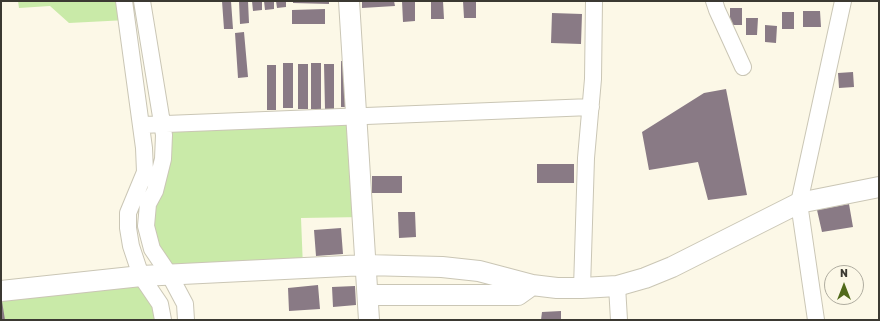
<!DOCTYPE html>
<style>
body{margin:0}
#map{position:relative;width:880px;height:321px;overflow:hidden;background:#fcf8e7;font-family:Rubik,sans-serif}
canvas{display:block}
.frame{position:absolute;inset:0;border:2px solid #3b3932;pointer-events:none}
.north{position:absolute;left:824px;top:265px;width:40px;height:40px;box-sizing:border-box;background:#fcf8e7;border:1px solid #afac9f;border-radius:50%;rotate:0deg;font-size:11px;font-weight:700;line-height:16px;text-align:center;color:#3b3932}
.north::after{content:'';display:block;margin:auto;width:14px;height:18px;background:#516a1a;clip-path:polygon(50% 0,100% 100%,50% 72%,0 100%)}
</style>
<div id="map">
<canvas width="880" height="321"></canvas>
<div class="frame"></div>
<div class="north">N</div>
</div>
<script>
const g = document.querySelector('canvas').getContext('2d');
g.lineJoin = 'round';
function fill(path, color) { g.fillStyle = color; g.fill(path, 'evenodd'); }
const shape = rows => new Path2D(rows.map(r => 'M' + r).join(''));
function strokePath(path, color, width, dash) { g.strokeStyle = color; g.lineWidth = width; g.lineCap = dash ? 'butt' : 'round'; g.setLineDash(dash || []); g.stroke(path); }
fill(shape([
 [18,1,124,1,127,20,69,23,50,6,19,8],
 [356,115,363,217,301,218,303,268,169,274,146,226,162,124],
 [141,276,161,320,1,320,1,291]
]), '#c9eaa8');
fill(shape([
 [222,1,231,1,233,29,224,29],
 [239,1,248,1,249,23,240,24],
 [252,1,262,1,262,10,253,11],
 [264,1,274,1,274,9,265,10],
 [276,1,286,1,286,7,277,8],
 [293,1,329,1,329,4,293,3],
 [362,1,394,1,395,6,362,8],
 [402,1,415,1,415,21,403,22],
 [431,1,443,1,444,19,431,19],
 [463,1,476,1,476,18,464,18],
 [730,8,742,8,742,25,730,25],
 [325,9,325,24,292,24,292,10],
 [803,11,820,11,821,27,803,27],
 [782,12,794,12,794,29,782,29],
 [552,13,582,14,581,44,551,43],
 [746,18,758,18,757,35,746,35],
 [765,25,777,26,776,43,765,42],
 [244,32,248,77,238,78,235,33],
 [341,61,351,61,351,107,341,107],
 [283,63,293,63,293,108,283,108],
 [311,63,321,63,321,109,311,109],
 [298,64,308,64,308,109,298,109],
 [324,64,334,64,334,109,325,109],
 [267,65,276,65,276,110,267,110],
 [853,72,854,87,839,88,838,73],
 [726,89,747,195,708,200,698,162,649,170,642,132,704,93],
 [537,164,574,164,574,183,537,183],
 [372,176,402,176,402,193,372,193],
 [849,204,853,227,822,232,817,210],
 [398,212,415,212,416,237,399,238],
 [341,228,343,254,316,256,314,230],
 [318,285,320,309,289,311,288,288],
 [355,286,356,305,333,307,332,287],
 [1,301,2,301,5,320,1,320],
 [561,311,561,320,541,320,542,312]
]), '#897a85');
const minor = shape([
 [124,1,144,148,145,172,128,213,128,228,131,246,141,276,160,304,163,320],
 [142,1,164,135,163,159,155,191,148,204,146,226,152,249,169,274,185,304,186,320],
 [714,1,717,10,743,67],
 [141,125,591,107],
 [617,286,619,320],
 [582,288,586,158,593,79,594,1],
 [816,320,799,203,843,1]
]);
const tertiary = shape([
 [349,1,369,320],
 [1,291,141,276,366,265,442,267,479,271,532,285,557,288,582,288,617,286,645,278,672,267,799,203,879,187],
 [368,295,518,295,532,285]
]);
strokePath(minor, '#cac6b5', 18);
strokePath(tertiary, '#cac6b5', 22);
strokePath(minor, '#fff', 16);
strokePath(tertiary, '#fff', 20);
</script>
